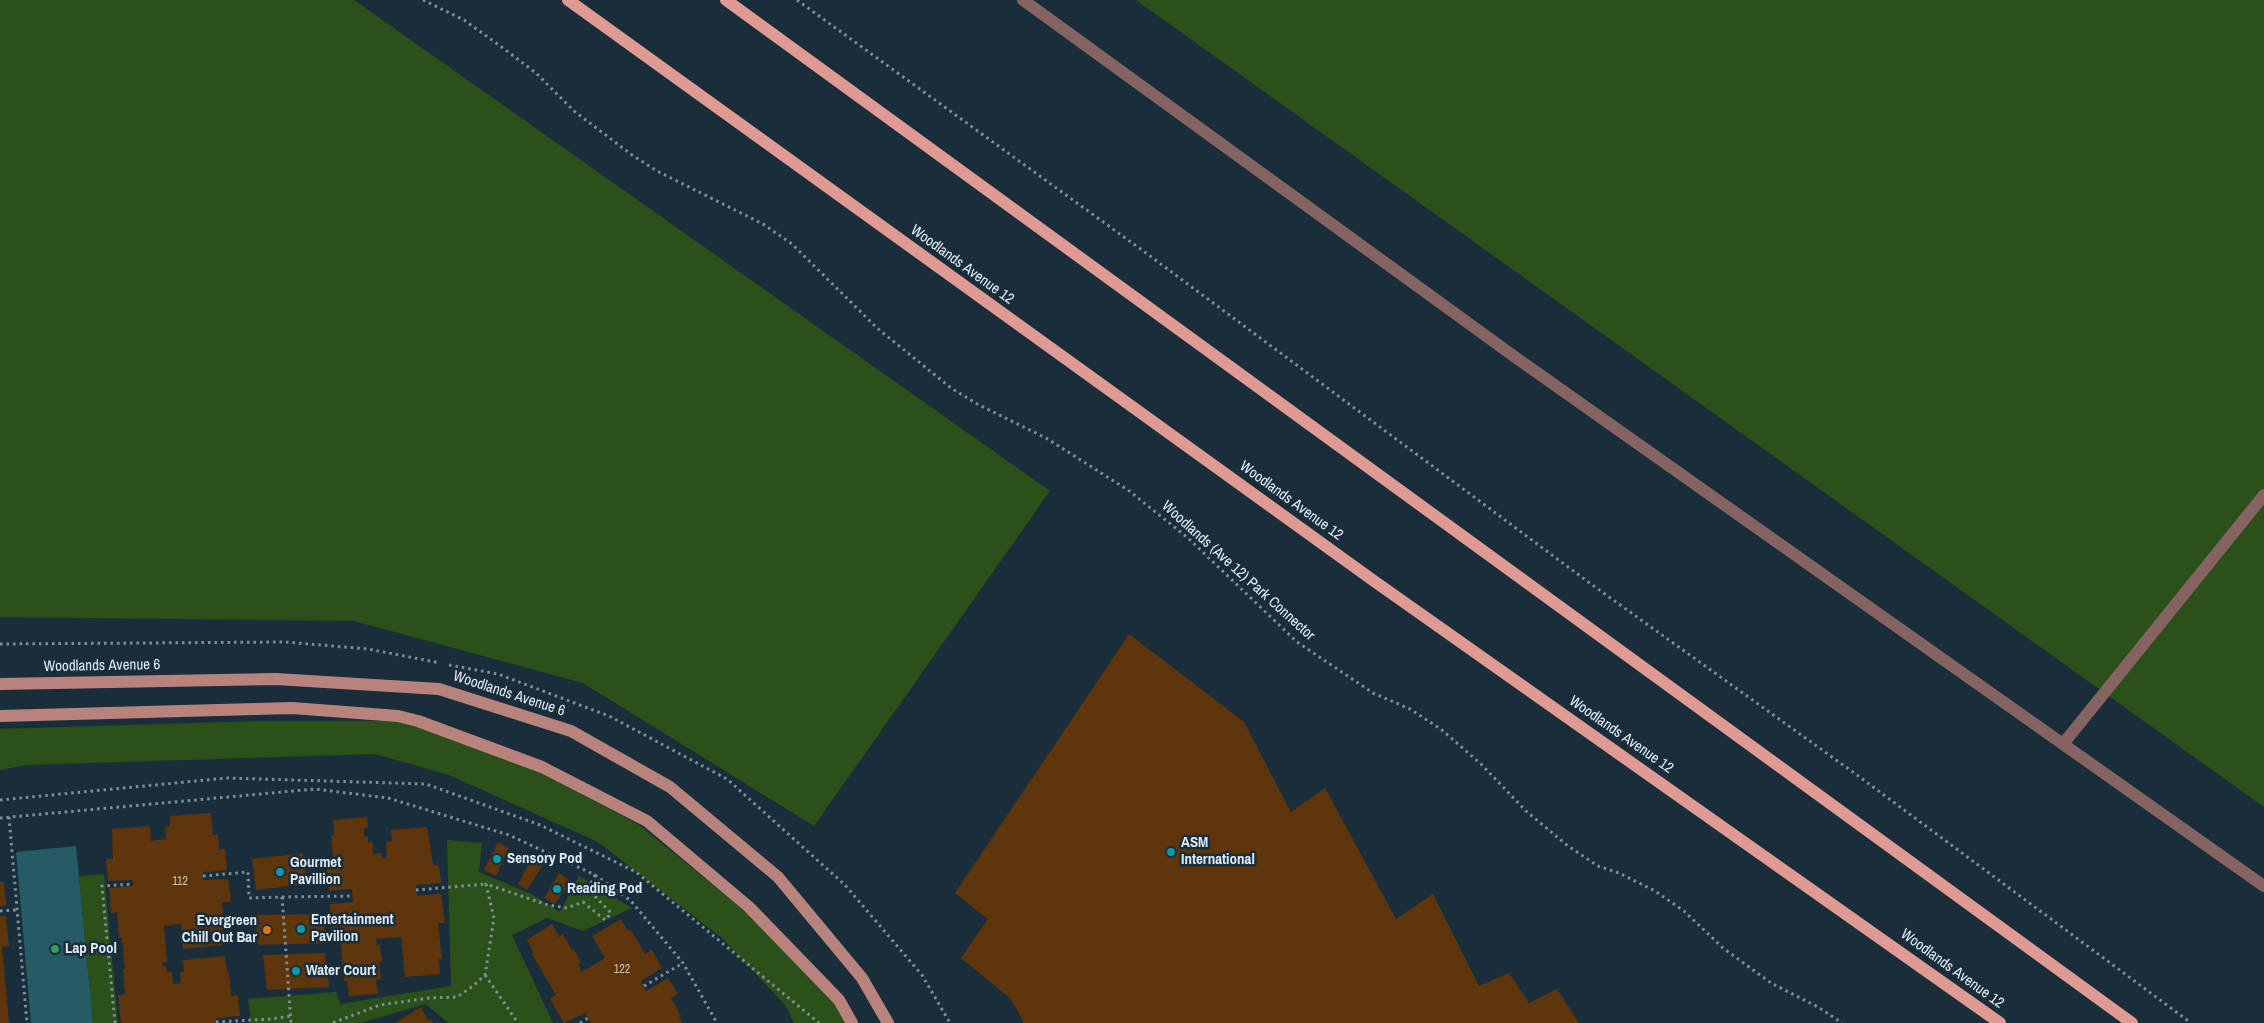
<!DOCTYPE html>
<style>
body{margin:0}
canvas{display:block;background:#1a2d3a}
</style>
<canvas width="2264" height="1023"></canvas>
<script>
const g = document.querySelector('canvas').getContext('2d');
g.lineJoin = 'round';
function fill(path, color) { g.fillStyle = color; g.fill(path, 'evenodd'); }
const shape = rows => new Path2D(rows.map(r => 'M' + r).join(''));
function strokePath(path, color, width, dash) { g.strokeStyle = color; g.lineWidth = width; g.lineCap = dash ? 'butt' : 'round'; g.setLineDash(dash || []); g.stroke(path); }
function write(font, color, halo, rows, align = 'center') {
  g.font = font + ' "Archivo Narrow",sans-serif'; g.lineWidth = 5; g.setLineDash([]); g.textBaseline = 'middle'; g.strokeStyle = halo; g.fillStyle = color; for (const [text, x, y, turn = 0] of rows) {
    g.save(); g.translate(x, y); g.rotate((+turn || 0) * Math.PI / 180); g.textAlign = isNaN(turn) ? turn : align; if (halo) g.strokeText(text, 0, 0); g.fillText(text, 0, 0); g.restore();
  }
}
fill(shape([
 [0,0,354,0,1050,491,814,826,583,683,354,621,0,617],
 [1136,0,2264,0,2264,807],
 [254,721,418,721,537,771,638,824,728,897,756,921,836,1002,847,1023,794,1023,786,1006,722,938,598,842,449,775,375,754,26,765,0,770,0,729],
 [447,840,482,843,479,872,533,895,560,912,579,876,632,908,583,931,547,918,512,935,553,1023,448,1023,426,1004,360,1023,251,1023,248,999,336,992,340,1004,451,986],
 [104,874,118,1023,93,1023,79,876]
]), '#2b5019');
fill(shape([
 [76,846,93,1023,31,1023,16,852]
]), '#245b65');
fill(shape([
 [1129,634,1244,722,1291,812,1325,788,1396,919,1433,894,1479,986,1509,973,1529,1003,1557,989,1579,1023,1024,1023,1011,999,961,958,988,919,955,893],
 [211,813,213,835,218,835,219,849,225,849,227,870,203,872,203,880,228,879,231,902,222,902,224,929,222,929,223,945,183,949,181,924,164,926,167,962,163,962,163,966,166,966,167,972,172,972,173,984,181,983,180,972,184,972,183,960,225,956,227,973,229,973,231,996,238,995,240,1016,216,1018,216,1023,121,1023,118,995,125,994,123,969,125,969,122,938,119,938,117,912,111,913,109,888,132,886,133,884,132,880,108,881,106,859,113,859,112,829,150,826,151,841,166,839,165,827,170,826,170,816],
 [367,817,368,828,364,828,364,837,368,836,368,842,373,842,373,854,381,853,382,858,387,857,386,842,392,841,391,830,427,827,433,865,439,865,441,883,416,885,417,896,441,893,445,923,438,923,442,959,439,959,440,974,405,977,401,937,376,939,377,945,380,945,382,962,379,962,381,979,376,980,378,994,349,996,347,981,344,981,340,934,332,935,330,904,353,902,352,889,329,891,326,865,334,864,331,836,334,835,333,820],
 [498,842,509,848,496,876,484,870],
 [303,853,307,884,256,890,252,859],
 [532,858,542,866,527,890,518,884],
 [559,873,570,881,555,904,544,898],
 [0,882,4,882,6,905,0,906],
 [323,914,326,943,258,945,255,915],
 [0,916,6,916,9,946,2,947,9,1023,0,1023],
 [621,919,628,931,631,930,645,954,652,950,662,968,641,981,646,991,668,978,678,994,671,998,681,1016,679,1018,682,1023,591,1023,585,1013,564,1023,550,999,556,995,532,954,534,953,527,940,552,924,559,937,563,934,572,950,574,950,581,962,578,964,582,972,605,958,592,936],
 [325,953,329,987,267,990,263,955],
 [421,1007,428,1020,431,1019,433,1023,395,1023]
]), '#5f350c');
strokePath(shape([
 [423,0,464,20,503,48,536,73,574,111,632,155,657,171,763,224,792,244,877,328,951,388,979,405,1046,438,1128,490,1188,538,1297,642,1373,693,1410,709,1442,730,1481,764,1526,811,1568,846,1598,866,1619,873,1655,891,1684,911,1723,948,1771,983,1818,1007,1842,1023],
 [797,0,1146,253,1591,584,1857,775,2191,1023],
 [0,644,285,642,368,649,440,663],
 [449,665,498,674,609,716,727,779,845,885,922,975,950,1023],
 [0,800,227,778,426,784,540,825,636,872,819,1023],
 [9,817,27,1023],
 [0,818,315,789,388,798,509,835,595,875,588,889,611,913,605,920,583,902,567,908,548,905,486,884,494,918,485,975,473,986,457,997,429,998,380,1005,332,1023],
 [595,875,631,901,683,963,717,1023],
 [203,876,248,872,249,898,282,897,291,1023],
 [416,890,486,884],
 [282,897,352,896],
 [0,911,17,910],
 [485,975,518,1023],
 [644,986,683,963],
 [216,1022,271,1019,291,1016],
 [115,1023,102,886,133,884],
 [580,1023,588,1018]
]), '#808f9a', 3, [2.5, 4]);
strokePath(shape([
 [1023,0,1515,357,2264,886],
 [2063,744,2264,495]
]), '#856360', 12);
strokePath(shape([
 [0,684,276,679,439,689,571,731,670,787,778,877,862,978,888,1023],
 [0,716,292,708,398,716,418,721,542,767,647,821,749,907,839,1000,852,1023]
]), '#b8827d', 12);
strokePath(shape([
 [568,0,1374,581,2000,1023],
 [726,0,2132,1023]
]), '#df9a94', 12);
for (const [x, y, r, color] of [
 [1171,852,5,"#0f9aa8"],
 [497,859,5,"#0f9aa8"],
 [280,872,5,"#0f9aa8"],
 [557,889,5,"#0f9aa8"],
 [301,929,5,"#0f9aa8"],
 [267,930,5,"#e8710a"],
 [55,949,5,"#2e9e5b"],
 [296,971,5,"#0f9aa8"]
]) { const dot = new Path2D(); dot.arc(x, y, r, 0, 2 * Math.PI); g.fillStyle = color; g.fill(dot); strokePath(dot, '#1a2d3a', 2); }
write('12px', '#c0bebb', null, [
 ["112",180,882],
 ["122",622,970]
]);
write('15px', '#e0ecf5', '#1a2d3a', [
 ["Woodlands Avenue 12",962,265,36],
 ["Woodlands Avenue 12",1291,501,36],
 ["Woodlands (Ave 12) Park Connector",1238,571,42],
 ["Woodlands Avenue 6",102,666,-1],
 ["Woodlands Avenue 6",509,694,18],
 ["Woodlands Avenue 12",1621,735,35],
 ["Woodlands Avenue 12",1952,969,36]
]);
write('bold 15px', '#e0ecf5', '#1a2d3a', [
 ["ASM",1181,843],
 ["International",1181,860],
 ["Sensory Pod",507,859],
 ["Gourmet",290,863],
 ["Pavillion",290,880],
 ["Reading Pod",567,889],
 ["Entertainment",311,920],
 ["Pavilion",311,937],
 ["Evergreen",257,921,"right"],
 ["Chill Out Bar",257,938,"right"],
 ["Lap Pool",65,949],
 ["Water Court",306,971]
], 'left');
</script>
